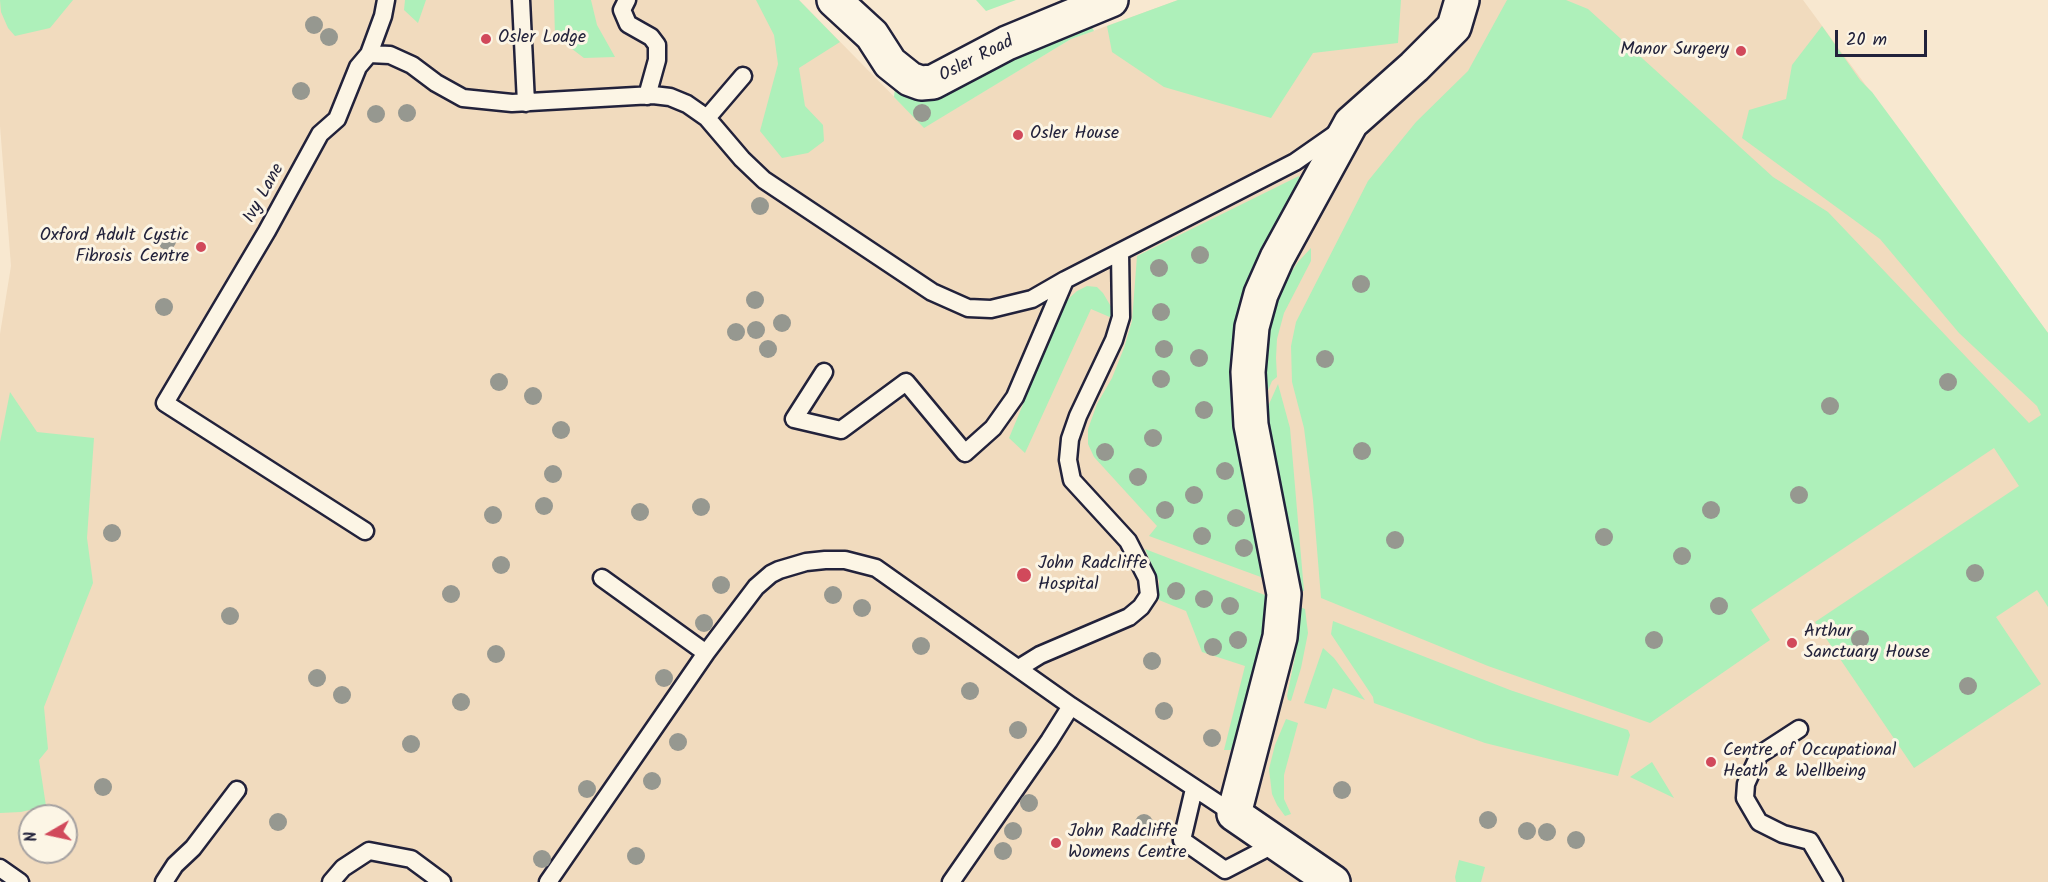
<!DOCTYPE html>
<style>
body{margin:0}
#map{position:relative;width:2048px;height:882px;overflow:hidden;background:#f8e8d0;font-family:Kalam,sans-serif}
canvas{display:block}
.north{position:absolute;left:18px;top:804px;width:60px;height:60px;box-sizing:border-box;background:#fcf5e5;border:2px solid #a5a1a1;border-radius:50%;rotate:261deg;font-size:16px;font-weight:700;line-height:24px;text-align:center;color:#22223b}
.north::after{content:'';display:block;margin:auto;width:21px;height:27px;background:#d1495b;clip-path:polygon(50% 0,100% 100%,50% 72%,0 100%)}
.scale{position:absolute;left:1835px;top:30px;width:92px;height:27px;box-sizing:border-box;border:3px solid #22223b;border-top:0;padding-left:8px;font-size:18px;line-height:21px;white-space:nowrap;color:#22223b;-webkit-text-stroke:4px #fcf5e5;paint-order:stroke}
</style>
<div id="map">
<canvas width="2048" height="882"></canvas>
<div class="north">N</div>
<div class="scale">20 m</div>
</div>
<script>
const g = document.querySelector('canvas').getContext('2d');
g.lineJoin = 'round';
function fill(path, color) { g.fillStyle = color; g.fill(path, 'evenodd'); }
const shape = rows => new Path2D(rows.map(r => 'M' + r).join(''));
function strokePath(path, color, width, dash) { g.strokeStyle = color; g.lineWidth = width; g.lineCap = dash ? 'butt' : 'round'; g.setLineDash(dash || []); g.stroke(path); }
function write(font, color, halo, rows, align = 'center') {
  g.font = font + ' Kalam,sans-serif'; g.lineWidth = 6; g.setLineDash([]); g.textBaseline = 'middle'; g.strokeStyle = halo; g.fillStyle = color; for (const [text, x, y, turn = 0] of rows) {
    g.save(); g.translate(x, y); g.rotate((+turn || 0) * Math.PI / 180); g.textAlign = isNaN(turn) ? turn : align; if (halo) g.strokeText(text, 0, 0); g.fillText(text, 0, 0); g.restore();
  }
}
fill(shape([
 [0,0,799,0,924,127,1071,39,1178,0,1803,0,2048,333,2048,882,0,882,0,334,11,266,0,126],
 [30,816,66,816,66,852,30,852]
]), '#f1dbbe');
fill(shape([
 [0,0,73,0,50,28,15,36,8,28,1,12],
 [405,0,426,0,418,23,404,10],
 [554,0,591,0,597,25,615,57,584,58,555,36],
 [756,0,799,0,840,42,799,68,805,106,823,125,824,141,808,153,782,158,760,131,778,64,774,35],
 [976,0,1016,0,986,11],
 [1178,0,1401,0,1398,43,1313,53,1271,118,1164,87,1112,52,1107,26],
 [1507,0,1566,0,1588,9,1773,177,1828,212,2029,423,2041,415,2037,406,1959,333,1880,239,1742,138,1749,110,1786,99,1792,65,1822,26,1860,80,1872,92,1909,142,2048,333,2048,607,2037,590,1996,617,2041,684,1914,768,1815,622,2019,486,1994,448,1751,610,1770,640,1650,723,1488,666,1321,598,1313,500,1304,428,1292,382,1291,346,1296,322,1368,181,1416,122,1468,71],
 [1088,20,1094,31,1071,39,924,128,894,97,895,88],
 [1299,176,1301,180,1256,278,1269,580,1149,536,1157,526,1094,457,1088,444,1088,429,1097,404,1112,378,1124,348,1132,321,1137,256],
 [1311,248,1311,261,1284,313,1277,339,1276,358,1277,377,1272,381,1264,400,1260,334,1280,289,1298,262],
 [1087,286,1097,287,1103,293,1113,310,1112,318,1091,309,1025,453,1009,438,1066,301,1077,291],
 [1278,384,1290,428,1304,591,1295,590,1265,413],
 [10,392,37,432,94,438,87,538,93,583,44,707,48,749,39,760,46,806,21,812,0,813,0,442],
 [1145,549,1270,597,1267,623,1254,678,1231,750,1224,750,1245,666,1202,652,1186,611,1159,600,1159,581],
 [1297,606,1305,609,1308,633,1301,668,1291,701,1288,700,1287,696,1296,652],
 [1333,621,1510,690,1628,730,1630,735,1618,776,1485,743,1374,703,1373,697,1331,634],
 [1323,648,1334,658,1365,700,1333,688,1326,709,1304,703],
 [1286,719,1298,723,1284,775,1284,799,1291,814,1285,816,1277,805,1272,794,1269,769,1275,745],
 [1652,762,1674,798,1630,777],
 [1459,860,1485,867,1481,882,1456,882,1455,877]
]), '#aef0ba');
const lane = shape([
 [521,0,526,103],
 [627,0,622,10,628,24,651,37,657,45,657,60,647,96],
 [369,54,390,55,412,65,436,83,463,98,512,103,653,95,670,97,687,104,707,118,742,159,764,180,932,292,968,308,991,309,1032,299,1065,280],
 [707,118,743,76],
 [824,372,794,419,841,430,906,382,965,453,993,428,1015,397,1065,280,1295,162,1338,132],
 [365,531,165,403,267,231,320,134,337,119,358,67,369,54,383,16,386,0],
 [602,578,706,653],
 [1019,668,1040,655,1129,617,1141,607,1149,595,1147,578,1128,541,1072,480,1068,460,1070,439,1078,416,1114,340,1121,317,1120,252],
 [1799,729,1759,755,1746,784,1745,798,1759,822,1783,834,1810,841,1834,882],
 [1194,789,1182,840,1225,870,1277,843],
 [0,868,20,882],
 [164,882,175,865,193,848,237,790],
 [331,882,343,868,369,851,411,859,442,882],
 [548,882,706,653,756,587,771,574,779,570,806,562,825,560,845,560,876,568,1071,706,1234,814],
 [951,882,1049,741,1071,706]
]);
const street = shape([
 [834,0,872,35,890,63,910,79,921,83,933,82,1007,43,1111,0],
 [1333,882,1234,814,1280,637,1284,594,1251,425,1248,372,1252,327,1261,294,1277,258,1351,123,1414,67,1454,27,1462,0]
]);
strokePath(lane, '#22223b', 21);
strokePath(street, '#22223b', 38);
strokePath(lane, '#fcf5e5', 16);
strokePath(street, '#fcf5e5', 33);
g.fillStyle = '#969890';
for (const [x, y] of [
 [314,25],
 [329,37],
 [301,91],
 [407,113],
 [922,113],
 [376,114],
 [760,206],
 [167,241],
 [1200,255],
 [1159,268],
 [1361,284],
 [755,300],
 [164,307],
 [1161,312],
 [782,323],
 [756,330],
 [736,332],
 [768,349],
 [1164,349],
 [1199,358],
 [1325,359],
 [1161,379],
 [499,382],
 [1948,382],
 [533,396],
 [1830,406],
 [1204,410],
 [561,430],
 [1153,438],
 [1362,451],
 [1105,452],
 [1225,471],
 [553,474],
 [1138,477],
 [1194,495],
 [1799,495],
 [544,506],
 [701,507],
 [1165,510],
 [1711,510],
 [640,512],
 [493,515],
 [1236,518],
 [112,533],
 [1202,536],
 [1604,537],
 [1395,540],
 [1244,548],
 [1682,556],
 [501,565],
 [1975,573],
 [721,585],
 [1176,591],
 [451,594],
 [833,595],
 [1204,599],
 [1230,606],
 [1719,606],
 [862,608],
 [230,616],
 [704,623],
 [1860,639],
 [1238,640],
 [1654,640],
 [921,646],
 [1213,647],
 [496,654],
 [1152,661],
 [317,678],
 [664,678],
 [1968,686],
 [970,691],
 [342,695],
 [461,702],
 [1164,711],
 [1018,730],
 [1212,738],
 [678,742],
 [411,744],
 [652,781],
 [103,787],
 [587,789],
 [1342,790],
 [1029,803],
 [1488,820],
 [278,822],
 [1144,823],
 [1013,831],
 [1527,831],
 [1547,832],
 [1576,840],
 [1003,851],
 [636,856],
 [542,859]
]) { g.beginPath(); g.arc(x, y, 9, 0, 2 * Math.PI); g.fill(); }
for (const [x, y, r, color] of [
 [486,39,6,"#d1495b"],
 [1741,51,6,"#d1495b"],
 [1018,135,6,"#d1495b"],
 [201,247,6,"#d1495b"],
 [1024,575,8,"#d1495b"],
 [1792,643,6,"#d1495b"],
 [1711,762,6,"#d1495b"],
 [1056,843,6,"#d1495b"]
]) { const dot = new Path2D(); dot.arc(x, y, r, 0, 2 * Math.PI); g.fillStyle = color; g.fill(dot); strokePath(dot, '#fcf5e5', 2); }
write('18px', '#22223b', '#fcf5e5', [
 ["Osler Lodge",498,39],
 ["Manor Surgery",1729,51,"right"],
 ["Osler House",1030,135],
 ["Oxford Adult Cystic",189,237,"right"],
 ["Fibrosis Centre",189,258,"right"],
 ["John Radcliffe",1038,565],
 ["Hospital",1038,586],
 ["Arthur",1804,633],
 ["Sanctuary House",1804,654],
 ["Centre of Occupational",1723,752],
 ["Heath & Wellbeing",1723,773],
 ["John Radcliffe",1068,833],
 ["Womens Centre",1068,854]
], 'left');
write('18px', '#22223b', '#fcf5e5', [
 ["Osler Road",977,60,-27],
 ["Ivy Lane",265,194,-61]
]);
</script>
